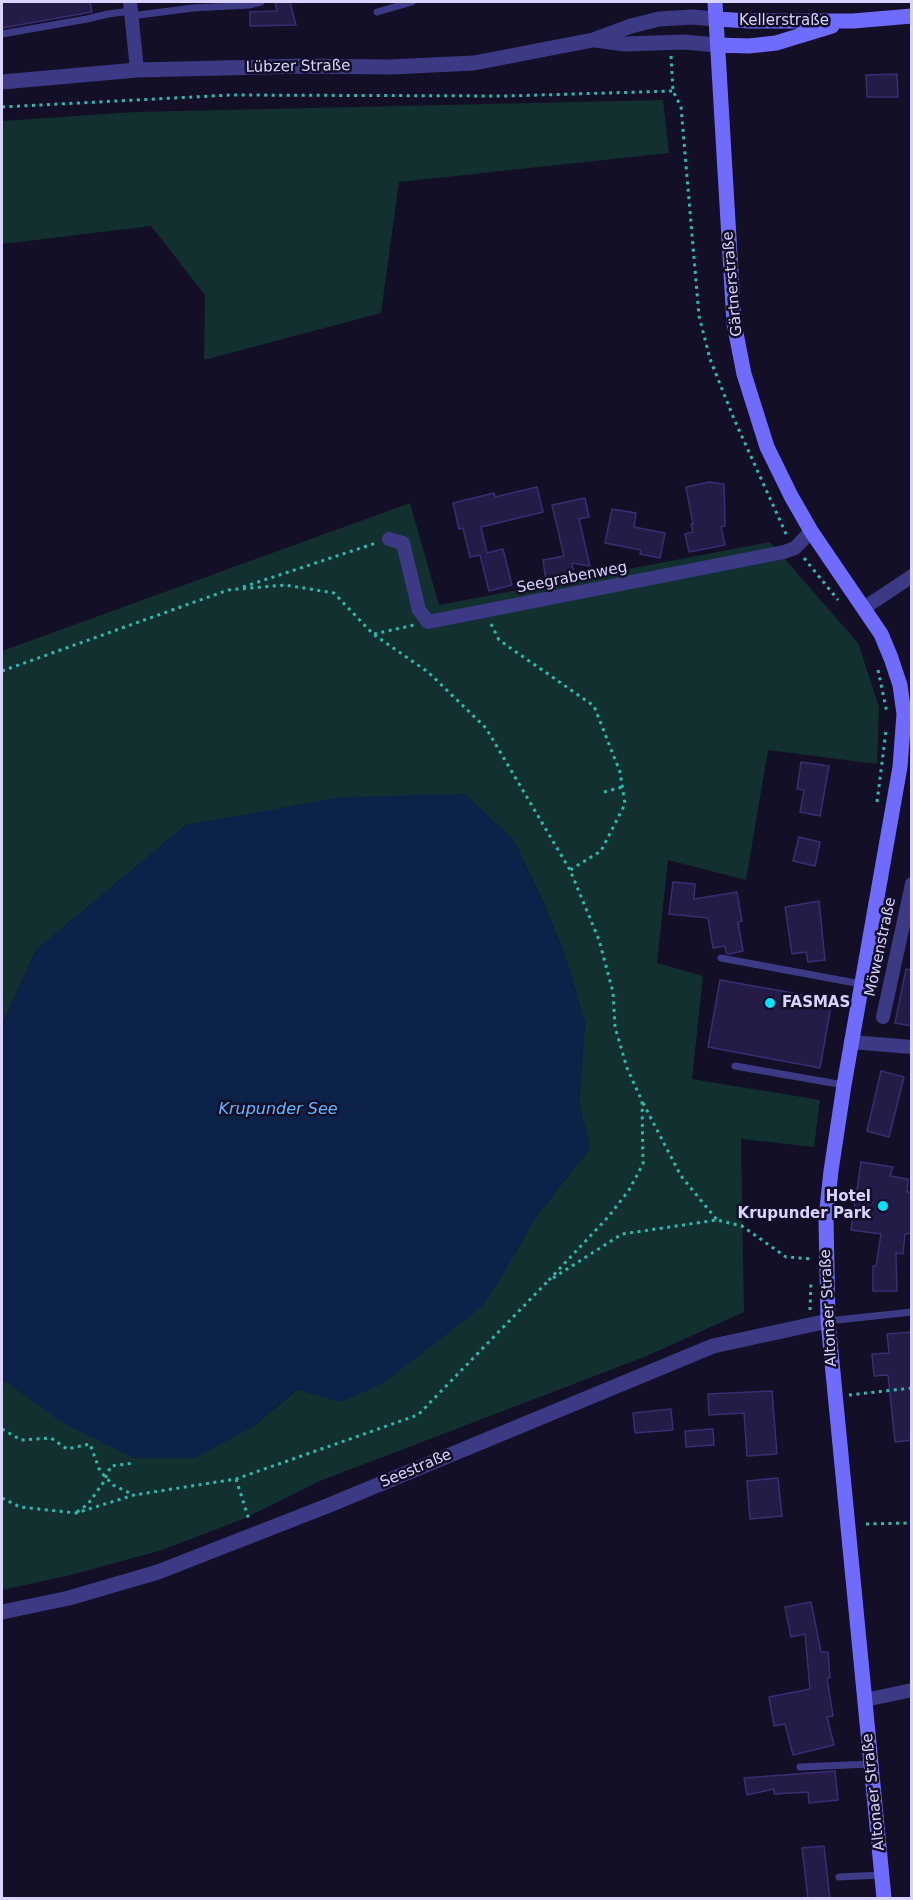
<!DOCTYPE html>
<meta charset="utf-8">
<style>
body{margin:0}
#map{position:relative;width:913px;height:1900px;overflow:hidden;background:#130f26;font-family:"DejaVu Sans",sans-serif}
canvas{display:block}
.frame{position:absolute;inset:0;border:3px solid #d9d4ff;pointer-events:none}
</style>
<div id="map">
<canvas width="913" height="1900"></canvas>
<div class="frame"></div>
</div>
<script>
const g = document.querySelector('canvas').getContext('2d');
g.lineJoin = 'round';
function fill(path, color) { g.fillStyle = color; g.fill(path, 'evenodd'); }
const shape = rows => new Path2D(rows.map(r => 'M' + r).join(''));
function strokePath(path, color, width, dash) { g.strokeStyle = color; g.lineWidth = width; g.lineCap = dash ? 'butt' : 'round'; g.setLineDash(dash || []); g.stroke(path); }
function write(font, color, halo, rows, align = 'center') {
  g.font = font + ' "DejaVu Sans",sans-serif'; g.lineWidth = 5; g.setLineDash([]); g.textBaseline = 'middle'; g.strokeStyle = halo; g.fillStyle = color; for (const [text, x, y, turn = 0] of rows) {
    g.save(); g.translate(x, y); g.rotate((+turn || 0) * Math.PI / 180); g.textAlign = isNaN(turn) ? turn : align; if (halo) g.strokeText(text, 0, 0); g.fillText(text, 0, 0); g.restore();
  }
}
fill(shape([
 [663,100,669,153,399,182,381,313,204,360,205,295,151,226,2,244,2,121,135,112],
 [410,503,439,605,770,542,858,643,879,707,877,764,768,750,746,880,668,860,657,963,703,976,692,1079,820,1100,814,1147,741,1139,744,1312,647,1356,320,1481,243,1519,162,1550,71,1575,2,1590,2,1381,254,1426,298,1389,341,1402,514,1256,532,1222,590,1148,579,1104,585,1023,565,955,544,904,513,839,251,814,186,825,36,950,2,1025,2,651]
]), '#12302f');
fill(shape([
 [465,794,513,839,544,904,565,955,585,1023,579,1104,590,1148,532,1222,514,1256,483,1306,385,1382,341,1402,297,1389,254,1426,195,1458,134,1458,61,1422,5,1381,2,1381,2,1025,36,950,186,825,342,797]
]), '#0c2248');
const building = shape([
 [2,2,90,2,92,12,2,28,2,2],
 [275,2,290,2,296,25,250,26,250,12,277,11,275,2],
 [897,74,898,97,867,97,866,75,897,74],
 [709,482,724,484,725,526,721,527,725,545,689,552,685,534,693,532,691,524,693,524,686,487,709,482],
 [537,487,543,512,481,527,487,553,503,549,512,585,489,591,480,555,470,557,463,528,459,529,453,503,494,493,495,497,537,487],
 [585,498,589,517,579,519,590,566,572,563,574,576,546,581,543,560,564,556,552,505,585,498],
 [612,509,636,513,634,527,665,533,660,558,640,554,641,550,605,543,612,509],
 [801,762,829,766,820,816,800,812,804,790,797,789,801,762],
 [799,837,820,842,815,866,793,861,799,837],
 [673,882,695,884,694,899,737,892,742,921,738,922,743,951,729,954,726,953,725,946,713,948,708,918,669,914,673,882],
 [819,901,825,960,808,962,806,952,792,954,785,907,819,901],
 [906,969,912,970,912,1026,895,1023,906,969],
 [720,980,832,1000,820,1068,708,1047,720,980],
 [881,1071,904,1077,889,1137,867,1131,881,1071],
 [861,1162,893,1167,890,1176,908,1179,907,1192,912,1192,912,1233,905,1234,903,1254,896,1253,897,1291,873,1291,873,1266,876,1266,881,1234,851,1230,861,1162],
 [912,1332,912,1440,895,1442,888,1375,874,1376,872,1354,889,1353,887,1334,912,1332],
 [772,1391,777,1454,747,1456,744,1413,709,1415,708,1394,772,1391],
 [671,1409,673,1430,635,1433,633,1413,671,1409],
 [713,1429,714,1445,686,1447,685,1431,713,1429],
 [778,1478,782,1516,750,1519,747,1481,778,1478],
 [811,1602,821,1652,828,1652,830,1678,827,1678,833,1716,827,1717,834,1745,793,1755,785,1724,774,1726,769,1697,810,1689,805,1634,791,1637,785,1607,811,1602],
 [835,1771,838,1800,809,1803,808,1792,774,1794,774,1789,747,1795,744,1778,835,1771],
 [824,1846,830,1899,808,1899,802,1848,824,1846]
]);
fill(building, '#241b47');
strokePath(building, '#3b2d73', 1.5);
strokePath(shape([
 [671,56,673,91,681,107,699,316,710,359,734,419,787,536],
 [2,107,231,95,507,96,673,91],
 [804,558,838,600],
 [243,587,376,543],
 [491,624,499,640,594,706,620,772,625,804,601,851,570,870],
 [374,634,414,625],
 [878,670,887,713],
 [2,671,228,590,285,585,334,593,373,634,428,672,486,728,570,870,599,940,613,992,615,1027,627,1068,642,1101,643,1164,629,1190,609,1216,548,1281],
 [604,792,622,787],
 [877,802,886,731],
 [643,1103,681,1176,717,1220],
 [553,1278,622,1234,717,1220,742,1226,786,1257,813,1259],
 [810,1310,811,1281],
 [849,1395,912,1388],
 [2,1429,21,1440,51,1438,67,1449,90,1444,100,1471,113,1485,134,1495],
 [236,1479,249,1520],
 [2,1498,20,1507,76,1513,134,1495,236,1479,418,1415,547,1282],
 [77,1512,88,1504,103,1483,111,1466,134,1463],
 [866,1524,912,1523]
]), '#2fb8b0', 3, [3, 4.5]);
strokePath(shape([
 [377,12,412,2],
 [131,16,193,8,249,5,261,2],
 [2,34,87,19,108,14,131,11],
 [721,958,861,984],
 [735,1066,844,1085],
 [828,1321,912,1312],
 [800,1767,871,1764],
 [839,1877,882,1875]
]), '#3d3a85', 7);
strokePath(shape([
 [130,2,137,70],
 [389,539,403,543,419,610,428,622,784,552,795,548,811,531],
 [864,608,912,576],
 [883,1017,912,884],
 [851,1042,912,1047],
 [865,1700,912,1690]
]), '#3d3a85', 14);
strokePath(shape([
 [596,40,625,44,683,42,718,45],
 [2,82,137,70,305,66,390,67,474,63,593,40,631,26,659,19,692,17,716,19],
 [2,1612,69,1598,158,1572,327,1506,713,1346,828,1321]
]), '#3d3a85', 15);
strokePath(shape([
 [715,2,734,323,744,374,767,447,791,496,811,531,881,634,891,658,900,685,904,714,900,767,844,1085,831,1171,826,1218,828,1321,884,1898],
 [716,19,750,21,853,21,912,16],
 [718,45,749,46,776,43,832,26]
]), '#6f6bff', 15);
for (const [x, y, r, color] of [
 [770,1003,6,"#00e5ff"],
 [883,1206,6,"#00e5ff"]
]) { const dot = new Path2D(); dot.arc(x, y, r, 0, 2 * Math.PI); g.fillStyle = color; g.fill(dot); strokePath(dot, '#130f26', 2); }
write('15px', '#d9d4ff', '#130f26', [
 ["Kellerstraße",784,21],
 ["Lübzer Straße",298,67,-1],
 ["Gärtnerstraße",733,284,-95],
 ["Seegrabenweg",572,578,-11],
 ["Möwenstraße",881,947,-78],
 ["Altonaer Straße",829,1308,-93],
 ["Seestraße",416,1469,-23],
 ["Altonaer Straße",874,1792,-96]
]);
write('bold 15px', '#d9d4ff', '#130f26', [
 ["FASMAS",782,1003],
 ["Hotel",871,1197,"right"],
 ["Krupunder Park",871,1214,"right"]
], 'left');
write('italic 16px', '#62b6ff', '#130f26', [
 ["Krupunder See",278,1110]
]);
</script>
